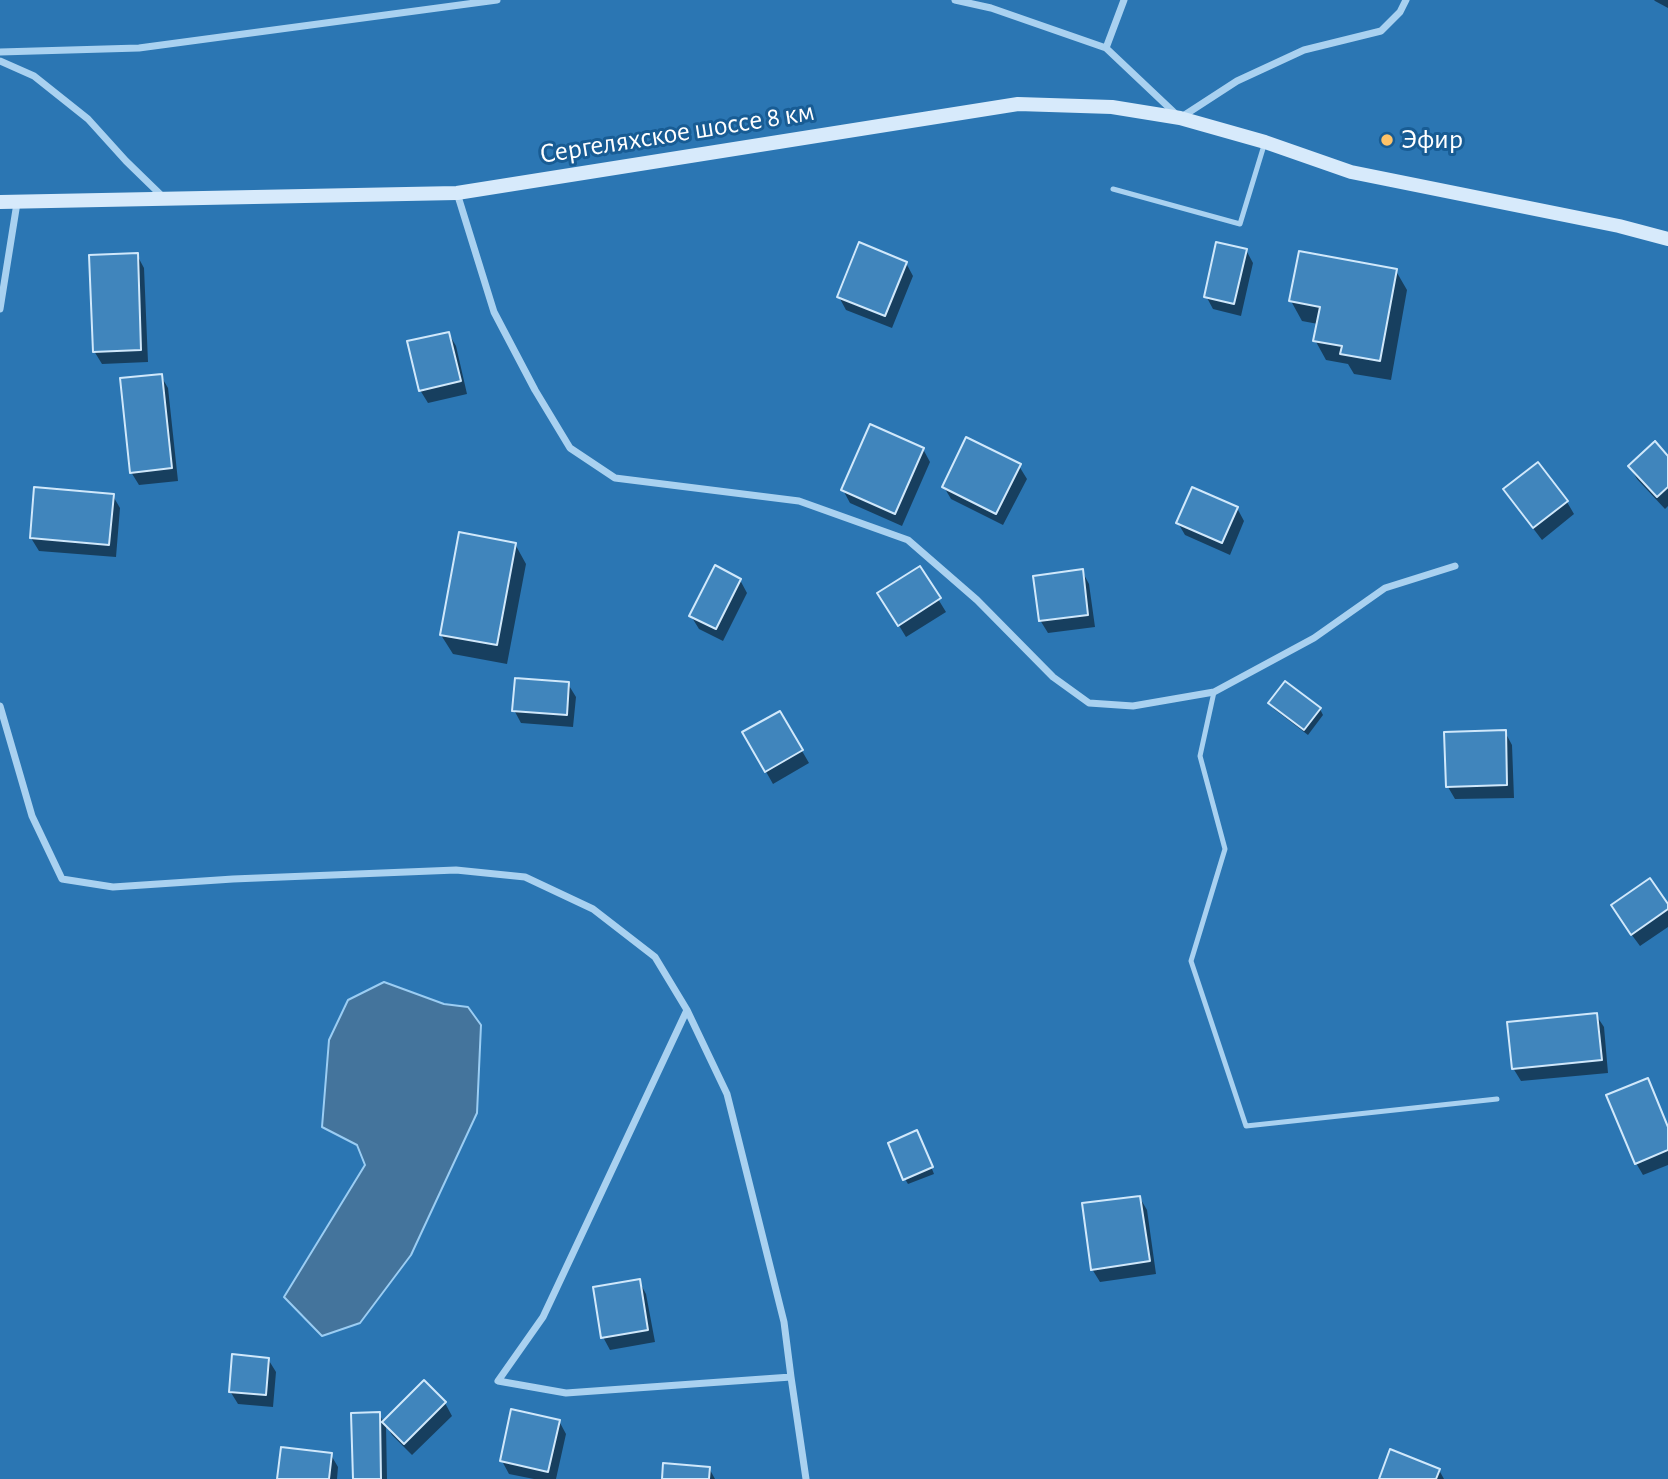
<!DOCTYPE html>
<meta charset="utf-8">
<style>
body{margin:0}
canvas{display:block;background:#185c94}
</style>
<canvas width="1668" height="1479"></canvas>
<script>
const g = document.querySelector('canvas').getContext('2d');
g.lineJoin = 'round';
function fill(path, color) { g.fillStyle = color; g.fill(path, 'evenodd'); }
const shape = rows => new Path2D(rows.map(r => 'M' + r).join(''));
function strokePath(path, color, width, dash) { g.strokeStyle = color; g.lineWidth = width; g.lineCap = dash ? 'butt' : 'round'; g.setLineDash(dash || []); g.stroke(path); }
function write(font, color, halo, rows, align = 'center') {
  g.font = font + ' "Alegreya Sans",sans-serif'; g.lineWidth = 6; g.setLineDash([]); g.textBaseline = 'middle'; g.strokeStyle = halo; g.fillStyle = color; for (const [text, x, y, turn = 0] of rows) {
    g.save(); g.translate(x, y); g.rotate((+turn || 0) * Math.PI / 180); g.textAlign = isNaN(turn) ? turn : align; if (halo) g.strokeText(text, 0, 0); g.fillText(text, 0, 0); g.restore();
  }
}
fill(shape([
 [0,0,1668,0,1668,1479,0,1479]
]), '#2b76b3');
const water = shape([
 [384,982,444,1004,468,1007,481,1025,477,1113,411,1255,360,1323,322,1336,284,1297,365,1165,357,1145,322,1127,329,1040,348,1000,384,982]
]);
fill(water, '#44749c');
strokePath(water, '#9bcdf3', 2);
fill(shape([
 [1654,0,1668,0,1668,8,1655,1],
 [1246,250,1253,263,1241,316,1213,309,1206,296],
 [137,255,144,268,148,362,102,364,94,351],
 [906,263,913,276,892,328,846,310,839,297],
 [1396,271,1407,290,1391,380,1354,374,1348,364,1326,360,1315,340,1318,324,1302,321,1291,301],
 [449,334,456,346,467,394,428,403,420,390],
 [161,376,168,388,178,481,139,485,131,472],
 [923,449,930,462,902,526,850,503,843,490],
 [1668,459,1668,506,1665,509,1637,479,1630,467],
 [1019,466,1027,479,1003,525,951,499,944,487],
 [113,496,120,508,116,557,39,551,31,538],
 [1513,502,1567,502,1574,514,1542,540],
 [1237,508,1244,521,1230,555,1185,535,1178,523],
 [515,544,526,564,507,664,453,654,441,635],
 [919,568,946,612,906,637,887,606],
 [1082,571,1089,584,1095,627,1048,633,1040,620],
 [740,580,747,593,723,641,699,629,691,616],
 [568,684,576,697,573,727,521,723,514,710],
 [1270,703,1320,709,1323,715,1308,735,1274,709],
 [780,713,809,763,773,784,744,733],
 [1505,732,1512,745,1514,798,1455,799,1448,787],
 [1668,907,1668,927,1640,946,1620,919],
 [1596,1015,1604,1027,1608,1073,1521,1081,1513,1068],
 [1647,1080,1668,1126,1668,1165,1643,1175,1636,1163],
 [920,1138,934,1174,908,1184,905,1179],
 [1140,1198,1147,1210,1156,1274,1100,1282,1092,1269],
 [639,1281,646,1294,655,1342,610,1350,603,1337],
 [268,1359,276,1372,273,1407,238,1404,230,1391],
 [445,1403,452,1416,412,1455,392,1435,386,1425,387,1479,355,1479,379,1413,384,1423],
 [559,1421,566,1434,556,1479,534,1479,509,1474,502,1461],
 [331,1455,338,1467,337,1479,279,1479],
 [709,1468,715,1479,664,1479],
 [1439,1470,1444,1479,1380,1479]
]), '#0007');
const building = shape([
 [859,242,907,262,885,316,837,297,859,242],
 [1216,242,1247,249,1234,304,1204,297,1216,242],
 [1299,251,1397,269,1380,361,1340,354,1342,346,1313,341,1320,307,1289,301,1299,251],
 [138,253,141,350,93,352,89,255,138,253],
 [449,332,461,381,419,391,407,341,449,332],
 [162,374,172,468,130,473,120,378,162,374],
 [870,424,924,448,895,514,841,490,870,424],
 [966,437,1021,464,996,514,942,487,966,437],
 [1655,441,1668,456,1668,487,1657,497,1628,466,1655,441],
 [1538,462,1568,501,1533,528,1503,489,1538,462],
 [34,487,114,494,109,545,30,538,34,487],
 [1192,487,1238,507,1222,543,1176,523,1192,487],
 [459,532,516,543,497,645,440,635,459,532],
 [715,565,741,579,716,629,689,616,715,565],
 [920,566,941,598,898,626,877,593,920,566],
 [1083,569,1088,615,1039,621,1033,576,1083,569],
 [515,678,569,682,567,715,512,711,515,678],
 [1285,681,1321,708,1304,730,1268,703,1285,681],
 [780,711,803,750,765,772,742,732,780,711],
 [1506,730,1507,785,1446,787,1444,732,1506,730],
 [1650,878,1668,904,1668,909,1631,935,1611,905,1650,878],
 [1597,1013,1602,1060,1512,1069,1507,1022,1597,1013],
 [1648,1078,1668,1127,1668,1150,1635,1164,1606,1095,1648,1078],
 [917,1130,933,1167,903,1180,888,1143,917,1130],
 [1140,1196,1150,1261,1091,1270,1082,1203,1140,1196],
 [640,1279,648,1330,601,1338,593,1287,640,1279],
 [232,1354,269,1358,266,1395,229,1392,232,1354],
 [424,1380,446,1402,404,1444,382,1422,424,1380],
 [511,1409,560,1420,548,1472,500,1461,511,1409],
 [380,1412,381,1479,353,1479,351,1413,380,1412],
 [281,1447,332,1453,329,1479,277,1479,281,1447],
 [1390,1449,1440,1469,1436,1479,1379,1479,1390,1449],
 [663,1463,710,1467,709,1479,662,1479,663,1463]
]);
fill(building, '#4085bc');
strokePath(building, '#d0e8fb', 2);
strokePath(shape([
 [1113,189,1240,224,1265,142],
 [1214,692,1200,756,1225,849,1191,961,1246,1126,1497,1099]
]), '#a9d1f0', 5);
strokePath(shape([
 [955,0,991,8,1106,48,1180,118,1237,81,1304,50,1381,31,1400,12,1406,0],
 [1106,48,1124,0],
 [0,52,139,48,497,0],
 [0,61,34,76,88,119,126,161,163,197],
 [457,193,494,312,535,390,570,448,615,478,799,501,908,540,977,600,1053,677,1089,703,1133,706,1214,692,1314,638,1385,588,1455,566],
 [0,309,17,203],
 [0,706,32,816,62,879,113,887,233,879,456,870,525,877,593,909,655,957,687,1010,543,1317,498,1381,566,1393,791,1377,784,1322,727,1094,687,1010],
 [791,1377,806,1479]
]), '#a9d1f0', 7);
strokePath(shape([
 [0,202,457,193,1018,104,1112,107,1180,118,1265,142,1351,172,1619,226,1668,239]
]), '#d7eafb', 14);
for (const [x, y, r, color] of [
 [1387,140,7,"#ffc368"]
]) { const dot = new Path2D(); dot.arc(x, y, r, 0, 2 * Math.PI); g.fillStyle = color; g.fill(dot); strokePath(dot, '#185c94', 2.5); }
write('28px', '#fff', '#185c94', [
 ["Сергеляхское шоссе 8 км",677,133,-9]
]);
write('28px', '#fff', '#185c94', [
 ["Эфир",1401,140]
], 'left');
</script>
